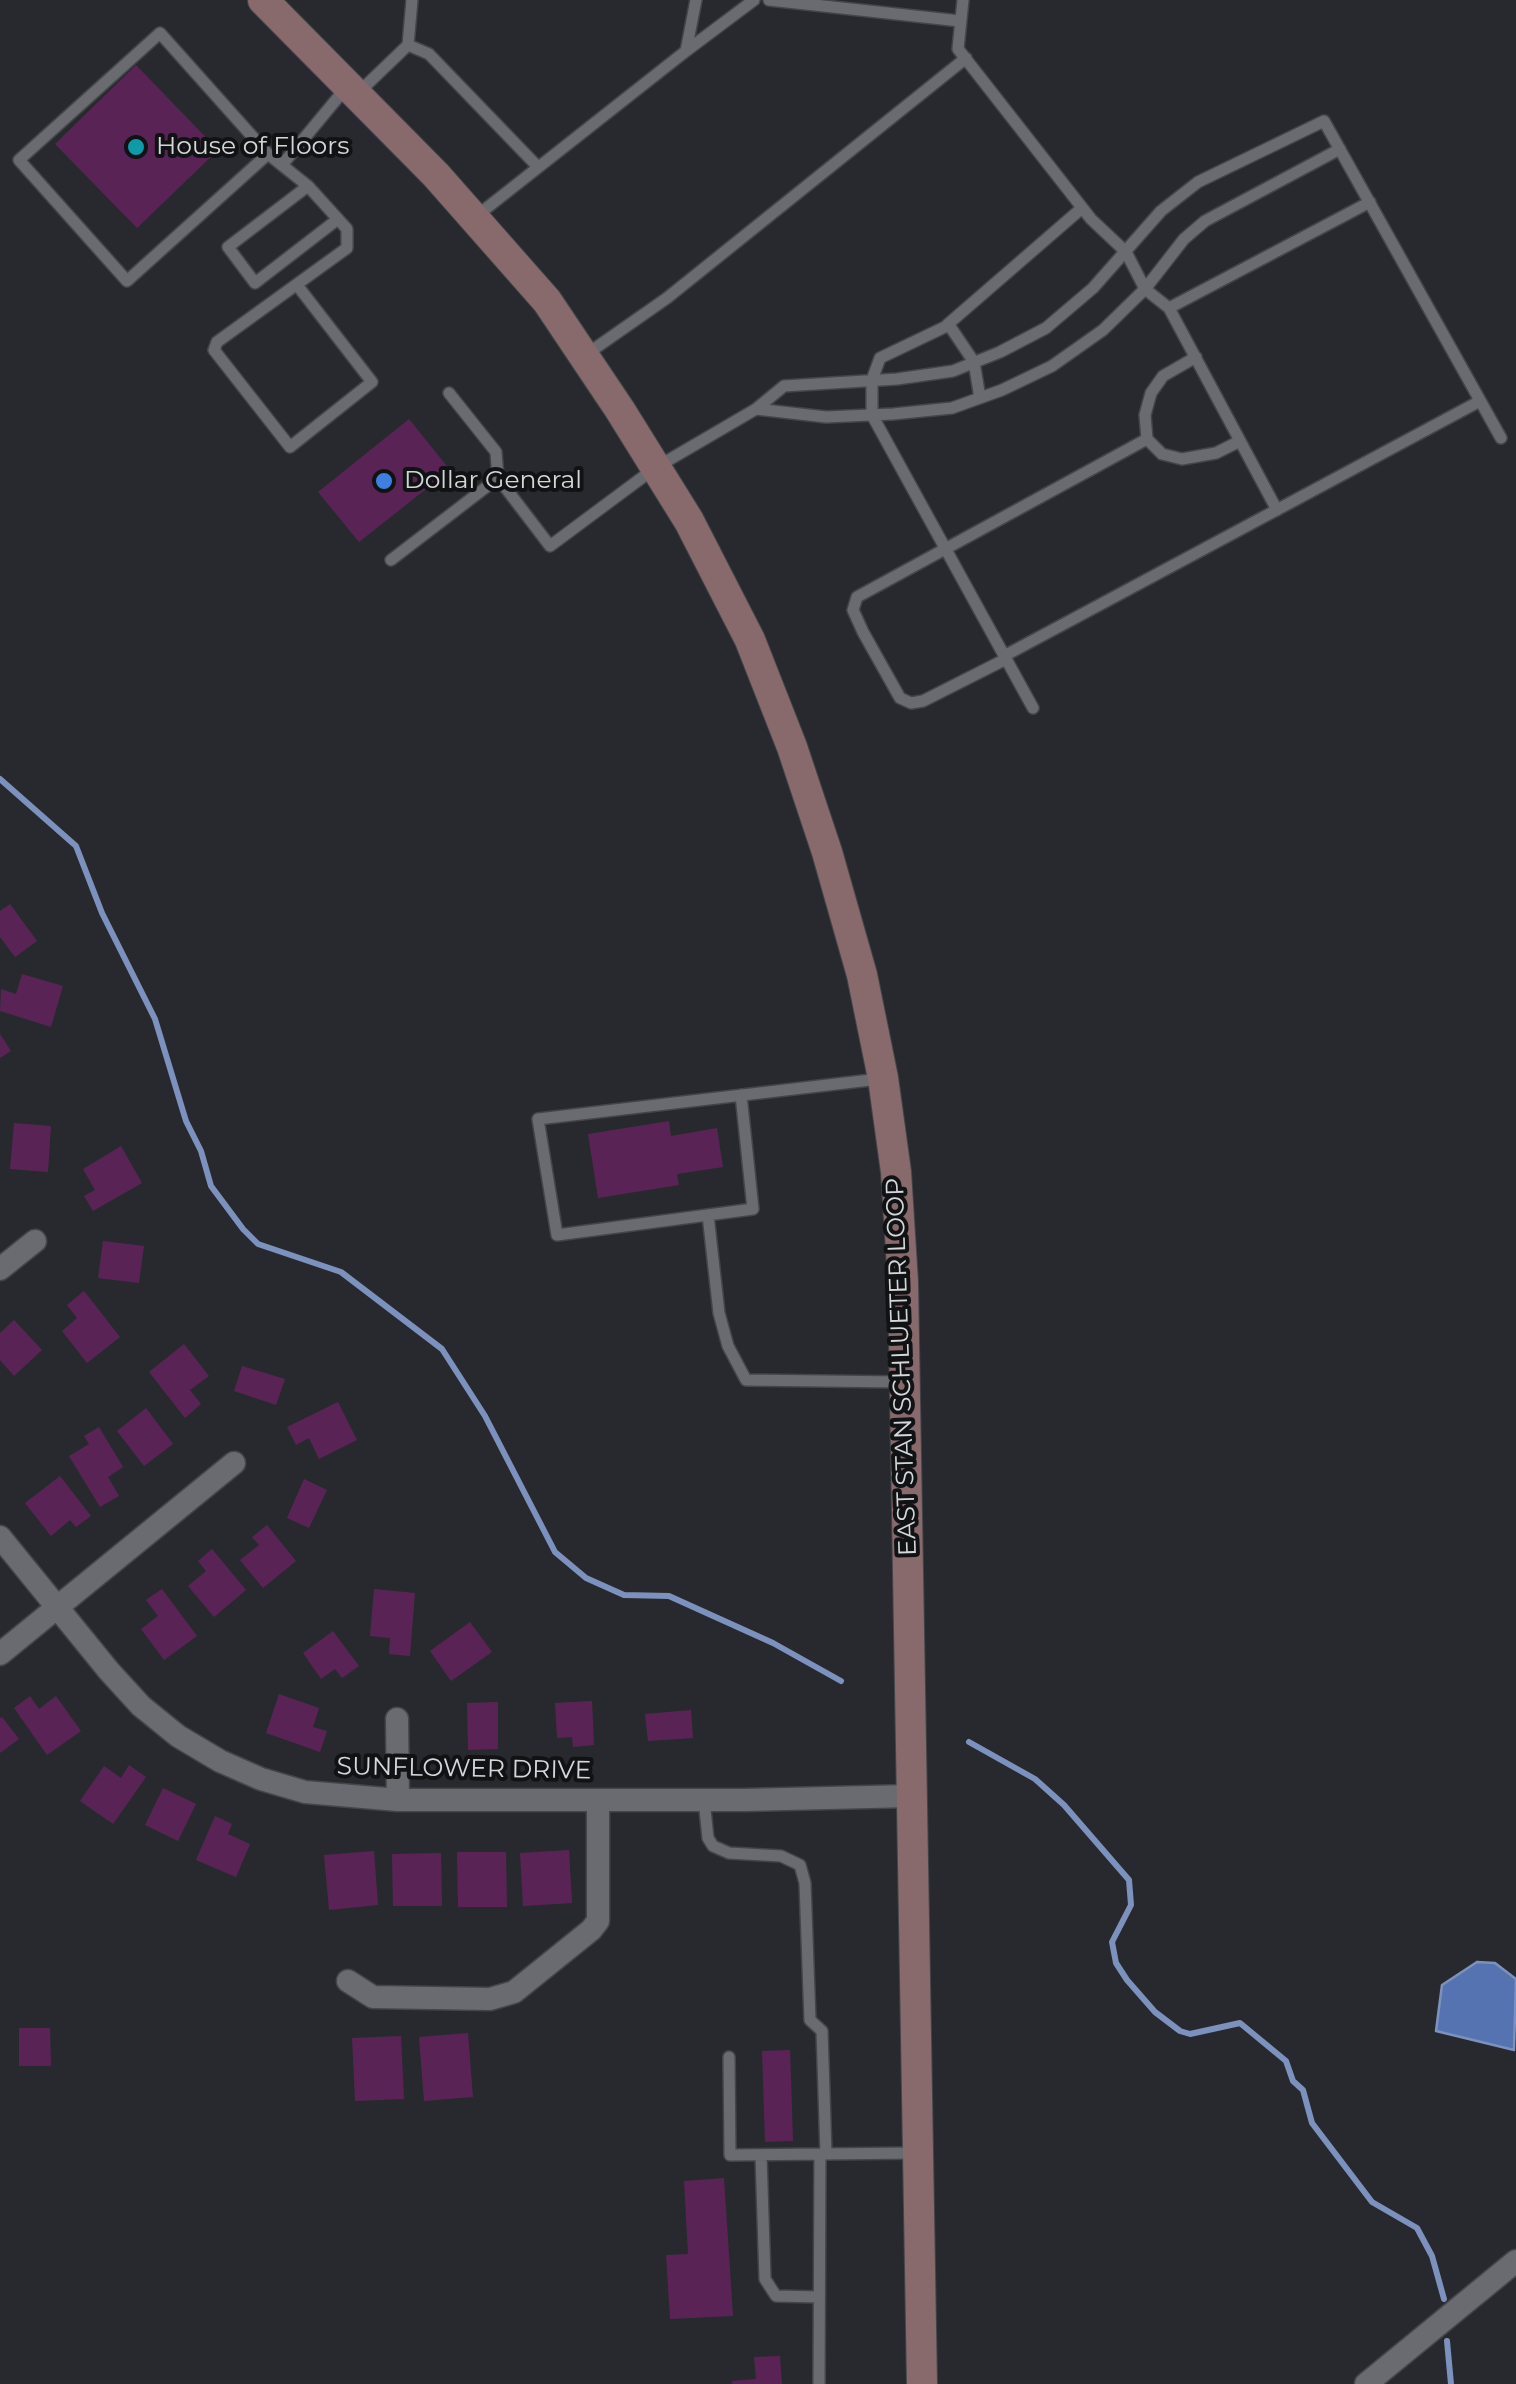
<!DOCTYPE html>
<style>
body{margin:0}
canvas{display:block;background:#27292e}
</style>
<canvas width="1516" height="2384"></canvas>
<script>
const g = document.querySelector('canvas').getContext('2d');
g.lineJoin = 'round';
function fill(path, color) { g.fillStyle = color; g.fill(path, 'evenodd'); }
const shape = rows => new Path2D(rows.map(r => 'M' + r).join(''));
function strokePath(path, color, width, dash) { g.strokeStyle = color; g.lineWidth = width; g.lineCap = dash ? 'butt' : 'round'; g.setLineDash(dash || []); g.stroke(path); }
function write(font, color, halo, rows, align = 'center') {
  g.font = font + ' Montserrat,sans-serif'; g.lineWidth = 8; g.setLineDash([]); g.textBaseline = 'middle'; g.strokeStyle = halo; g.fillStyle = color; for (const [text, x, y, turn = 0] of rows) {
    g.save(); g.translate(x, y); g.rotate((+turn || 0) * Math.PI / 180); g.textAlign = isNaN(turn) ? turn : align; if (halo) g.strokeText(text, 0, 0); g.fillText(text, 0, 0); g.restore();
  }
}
const water = shape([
 [1477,1962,1495,1963,1516,1979,1514,2050,1436,2031,1442,1985,1477,1962]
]);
fill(water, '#5673b1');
strokePath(water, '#7c91bd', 2.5);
strokePath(shape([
 [0,779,76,846,102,913,155,1019,186,1121,201,1151,211,1186,243,1229,258,1244,341,1272,442,1349,485,1416,555,1552,586,1578,624,1595,669,1596,773,1643,841,1681],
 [969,1742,1035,1779,1064,1805,1129,1880,1131,1905,1112,1942,1116,1963,1127,1980,1155,2012,1180,2031,1190,2034,1240,2023,1286,2061,1293,2081,1303,2090,1312,2123,1372,2202,1417,2228,1432,2256,1444,2299],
 [1447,2341,1451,2384]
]), '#7c91bd', 6);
fill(shape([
 [136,65,218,150,137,228,55,144],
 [409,419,450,470,359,542,318,492],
 [10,904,37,941,15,957,0,937,0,911],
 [22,974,63,986,51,1027,0,1011,1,989,16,994],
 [0,1034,11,1051,0,1058],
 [669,1121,671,1136,717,1128,723,1167,677,1174,679,1185,598,1198,588,1134],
 [14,1123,51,1126,48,1172,10,1169],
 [121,1146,142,1183,93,1211,84,1196,95,1190,83,1169],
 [103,1241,144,1246,139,1283,98,1278],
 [84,1291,120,1337,87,1363,62,1331,77,1318,67,1305],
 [14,1320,42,1350,14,1376,0,1360,0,1333],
 [184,1344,209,1376,190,1390,201,1404,185,1418,149,1372],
 [242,1366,285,1379,276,1405,234,1391],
 [338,1402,357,1440,319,1459,309,1438,296,1445,287,1427],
 [146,1408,173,1444,144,1466,117,1431],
 [99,1427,123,1467,108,1477,119,1496,100,1507,69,1456,89,1444,84,1436],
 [60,1476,91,1516,76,1527,70,1520,51,1536,25,1503],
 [304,1479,327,1490,309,1528,287,1518],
 [267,1525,296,1561,263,1588,240,1560,259,1545,252,1537],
 [212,1549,246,1590,214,1617,188,1586,206,1571,198,1561],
 [162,1589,197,1636,164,1660,141,1629,158,1616,146,1600],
 [374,1589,415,1593,410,1656,389,1654,390,1638,370,1636],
 [470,1622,492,1652,451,1681,430,1651],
 [333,1631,359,1666,342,1678,335,1669,321,1679,303,1653],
 [279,1694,319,1708,313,1727,327,1731,320,1752,266,1733],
 [30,1696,39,1709,56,1696,81,1731,47,1755,14,1708],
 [592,1701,594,1745,573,1747,572,1737,557,1738,555,1703],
 [498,1702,498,1749,468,1750,467,1703],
 [691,1710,693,1738,648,1741,645,1714],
 [2,1717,19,1739,0,1753,0,1718],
 [129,1765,146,1777,113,1824,80,1801,104,1766,121,1778],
 [163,1788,196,1804,178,1841,145,1825],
 [215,1816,232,1824,228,1834,250,1844,236,1877,196,1860],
 [569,1850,572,1903,523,1906,520,1853],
 [374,1851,378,1905,329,1910,324,1855],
 [457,1852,506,1852,507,1907,458,1907],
 [441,1853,442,1906,393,1906,392,1854],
 [19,2028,50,2028,51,2066,19,2066],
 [468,2033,473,2097,424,2101,419,2037],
 [401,2036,404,2099,355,2101,352,2038],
 [790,2050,793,2141,765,2142,762,2051],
 [724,2178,733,2316,670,2319,666,2255,688,2254,684,2181],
 [780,2356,782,2384,732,2384,732,2381,756,2379,754,2357]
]), '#592455');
const service = shape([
 [769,0,960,21],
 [963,0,958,49,1091,219,1126,252,1145,289,1169,308],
 [408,45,412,0],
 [686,51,754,0],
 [357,94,408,45,429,54,538,167],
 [268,154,127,281,19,160,160,33,268,154,308,186,347,229,347,248,217,342,214,350,290,447,372,382,297,285],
 [282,165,345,89],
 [308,186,228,247,255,283,338,219],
 [474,218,686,51,696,0],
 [947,325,1082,208],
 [584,356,667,298,966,58],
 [1196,357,1163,376,1151,393,1145,415,1147,439,1162,454,1182,459,1216,453,1240,441],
 [449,393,496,452,498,478],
 [980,398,974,362,949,325,880,358,872,380,872,415,1033,708],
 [756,409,826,417,893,414,952,408,1002,390,1052,366,1103,330,1145,289,1184,239,1205,221,1340,149],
 [1277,510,1169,308,1370,202],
 [391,560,498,478,550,546,655,468,756,409,784,386,897,379,953,371,1000,352,1046,328,1093,288,1161,211,1198,182,1324,121,1501,438],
 [1004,656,1480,401],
 [1006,659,923,701,911,703,900,698,863,632,853,610,857,597,1147,439],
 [741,1095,753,1209,557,1235,538,1119,879,1079],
 [708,1215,719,1313,728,1346,746,1380,901,1382],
 [704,1800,708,1838,713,1846,729,1853,781,1856,800,1865,805,1883,810,2020,822,2031,826,2154],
 [729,2057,730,2155,914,2153],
 [761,2155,765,2279,776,2296,819,2297],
 [819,2384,820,2154]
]);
const minor = shape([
 [0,1269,35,1241],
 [0,1537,109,1671,141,1706,178,1736,220,1761,261,1779,305,1792,398,1800,745,1800,910,1796],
 [0,1654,234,1463],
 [397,1719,398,1800],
 [348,1981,373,1997,490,1999,514,1992,591,1930,598,1921,598,1800],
 [1366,2384,1516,2261]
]);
const secondary = shape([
 [263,0,436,175,547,301,620,410,689,521,750,640,792,747,827,852,862,975,883,1078,896,1172,903,1282,922,2384]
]);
strokePath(service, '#434549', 14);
strokePath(minor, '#434549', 25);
strokePath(secondary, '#434549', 32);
strokePath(service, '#696b70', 11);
strokePath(minor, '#696b70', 22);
strokePath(secondary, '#896a6c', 30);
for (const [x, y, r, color] of [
 [136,147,10,"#0f9aa8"],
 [384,481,10,"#3f7fe0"]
]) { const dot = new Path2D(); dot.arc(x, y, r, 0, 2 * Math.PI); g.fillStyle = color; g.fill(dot); strokePath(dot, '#111214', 4); }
write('25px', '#d5d6d9', '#111214', [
 ["House of Floors",156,147],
 ["Dollar General",404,481]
], 'left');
write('25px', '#d5d6d9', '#111214', [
 ["EAST STAN SCHLUETER LOOP",902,1367,-92],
 ["SUNFLOWER DRIVE",464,1769,1]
]);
</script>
